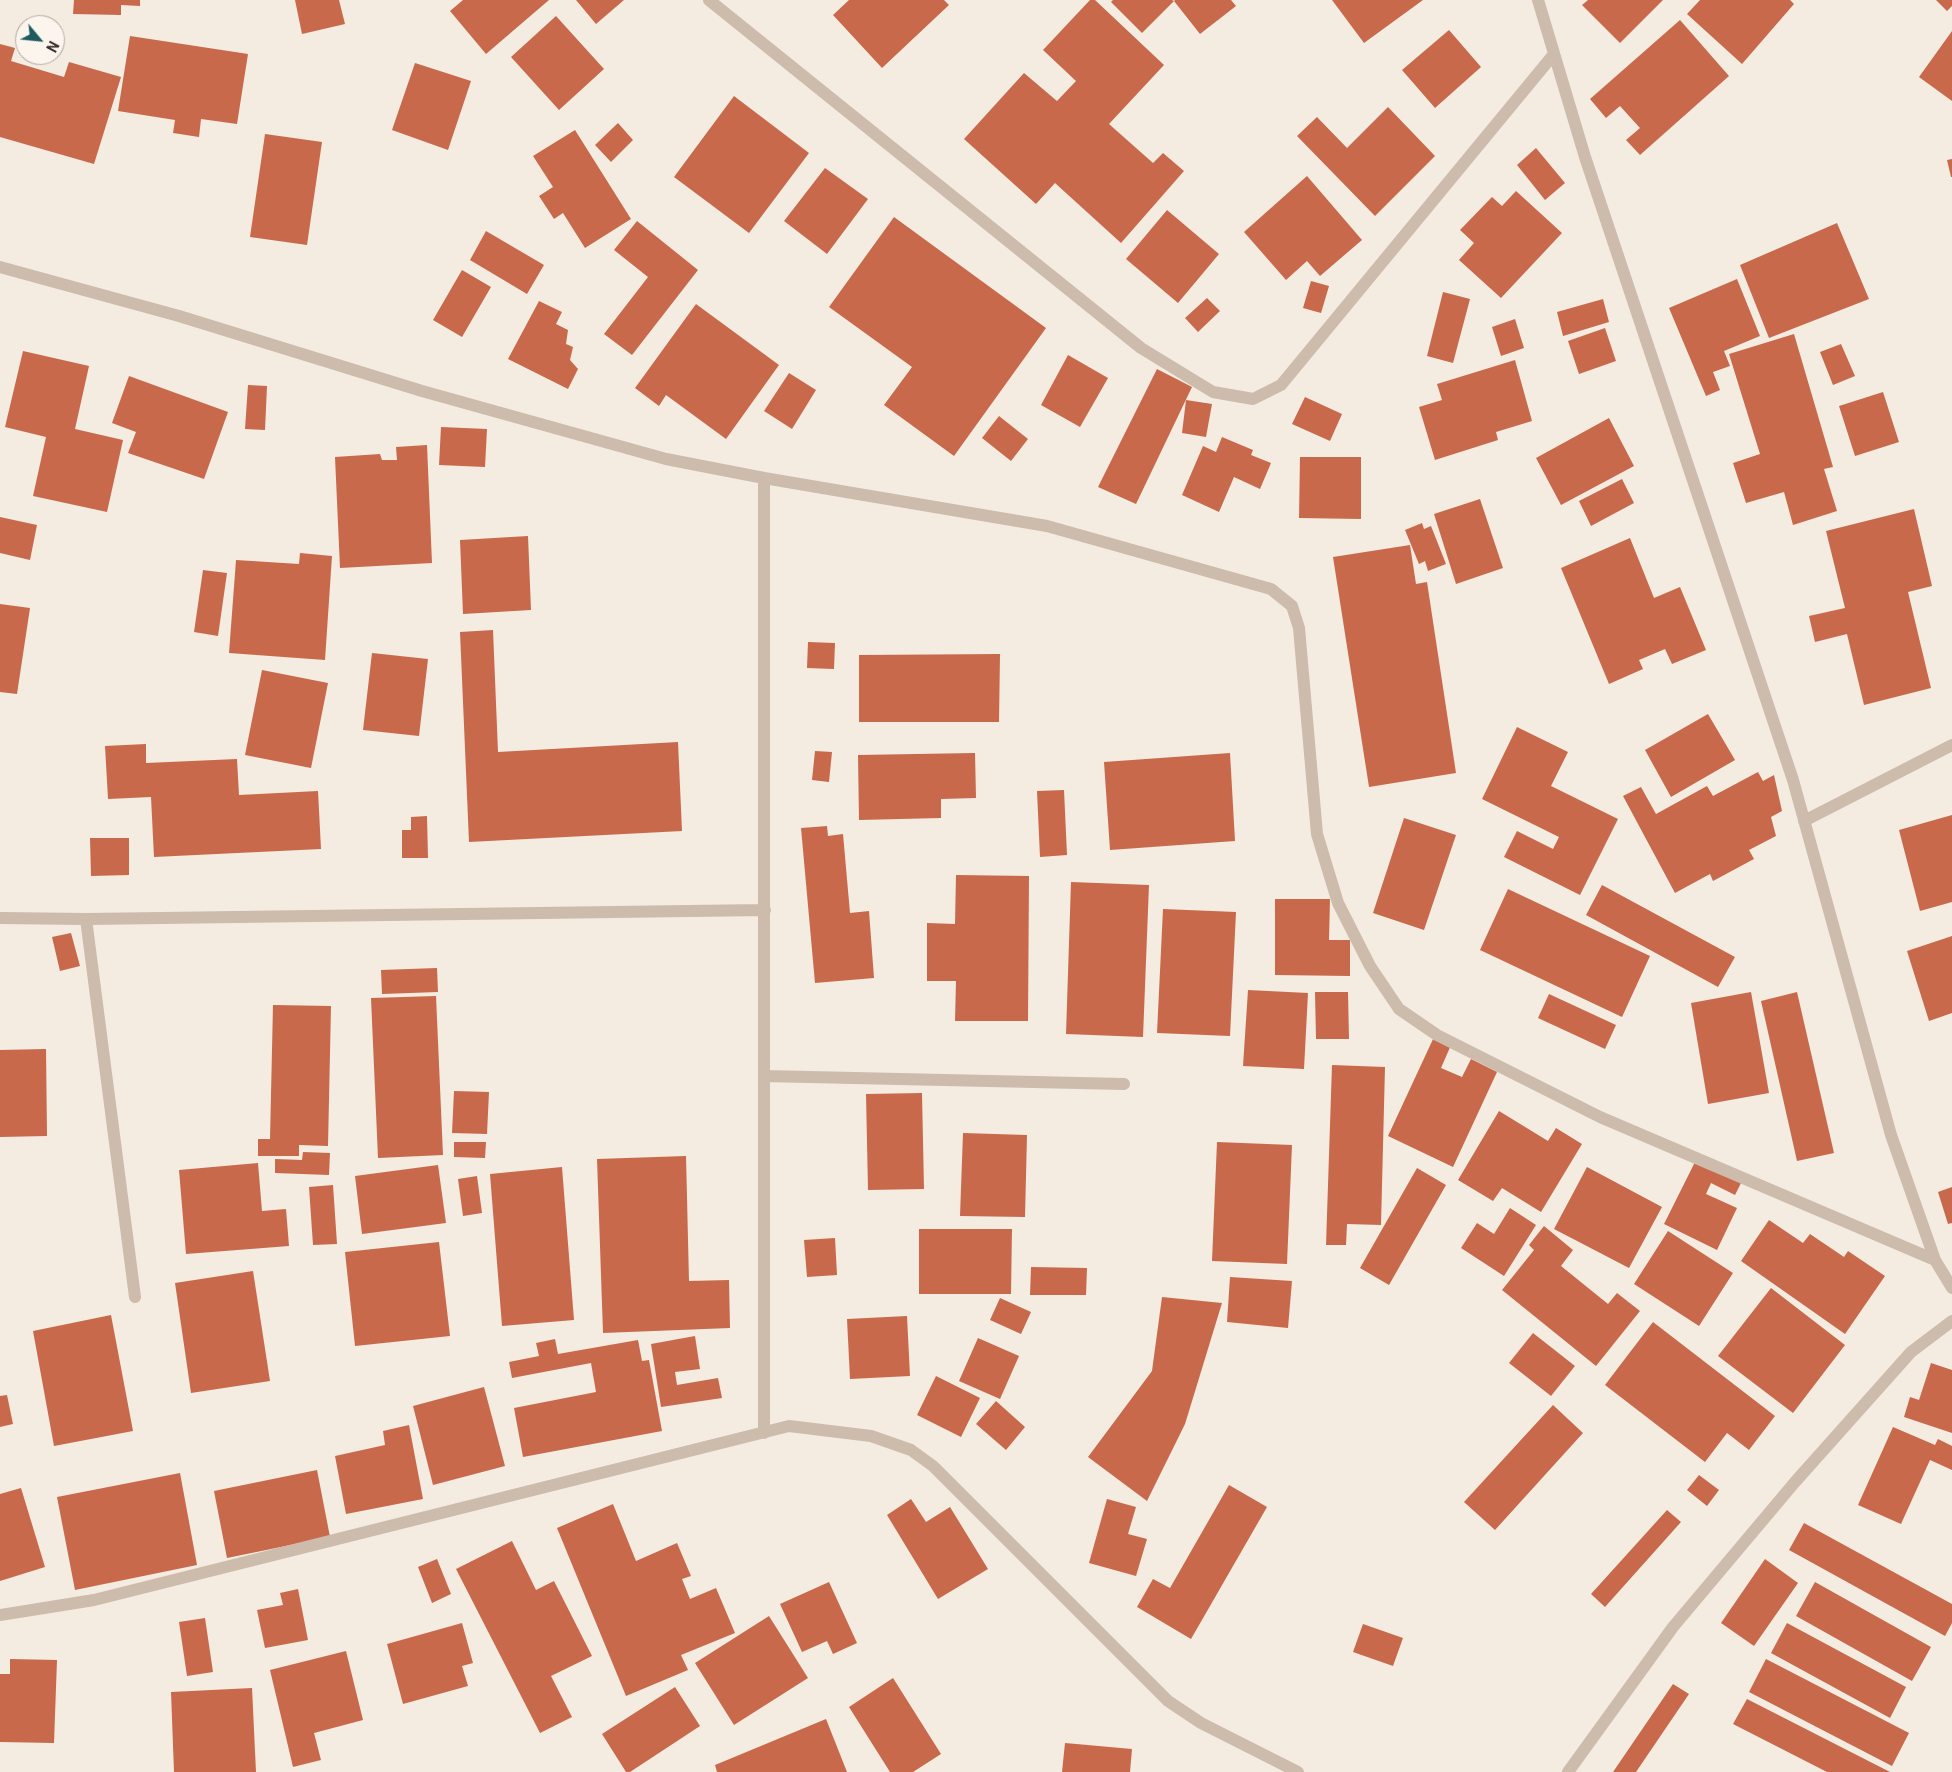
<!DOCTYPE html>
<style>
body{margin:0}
#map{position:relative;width:1952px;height:1772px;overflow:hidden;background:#f4ebe1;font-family:Roboto,sans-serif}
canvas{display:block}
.north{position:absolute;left:15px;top:15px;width:50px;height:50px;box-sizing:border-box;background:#fbf5ee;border:1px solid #aea6a0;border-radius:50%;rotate:118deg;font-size:14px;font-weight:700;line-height:20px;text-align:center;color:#3b302b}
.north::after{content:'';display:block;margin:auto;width:18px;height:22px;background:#1f5a5e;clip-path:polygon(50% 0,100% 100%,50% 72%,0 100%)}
</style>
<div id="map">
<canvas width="1952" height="1772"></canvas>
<div class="north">N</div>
</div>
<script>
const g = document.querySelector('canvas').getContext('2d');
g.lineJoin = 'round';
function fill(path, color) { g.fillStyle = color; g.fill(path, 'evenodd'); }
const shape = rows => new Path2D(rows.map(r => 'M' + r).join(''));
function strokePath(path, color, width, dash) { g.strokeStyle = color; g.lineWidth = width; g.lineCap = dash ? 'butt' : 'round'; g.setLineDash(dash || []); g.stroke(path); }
fill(shape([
 [74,0,140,0,140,6,121,5,121,15,73,14],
 [295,0,339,0,345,24,302,34],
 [463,0,549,0,486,54,450,11],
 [576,0,624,0,596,24],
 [849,0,944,0,949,5,882,68,833,15],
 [1090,0,1095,0,1164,65,1109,124,1153,163,1163,153,1184,171,1121,243,1055,183,1036,204,964,139,1024,73,1057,101,1076,81,1043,50],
 [1113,0,1172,0,1174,1,1142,33,1111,2],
 [1175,0,1231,0,1236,6,1200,34,1174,1],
 [1332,0,1423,0,1364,43],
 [1588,0,1663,0,1620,43,1582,5],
 [1700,0,1790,0,1794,4,1742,64,1687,14],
 [1936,0,1952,0,1952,6,1947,11],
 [556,16,604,69,559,110,511,57],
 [1680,20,1729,76,1640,155,1626,140,1640,128,1620,106,1606,118,1590,99],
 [1449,30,1481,67,1435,108,1402,70],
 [1952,31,1952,101,1919,77],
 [130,36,248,54,237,124,201,119,199,137,173,133,175,120,118,111],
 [0,44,15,48,11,61,64,77,69,62,121,77,94,164,0,137],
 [415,63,471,81,448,150,392,130],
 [734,96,809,153,749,233,674,177],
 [1388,107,1435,156,1375,216,1297,136,1317,117,1347,148],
 [618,123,633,140,611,162,595,145],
 [575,130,631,219,585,248,563,213,554,219,539,196,553,187,533,156],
 [265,134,322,142,307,245,250,237],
 [1536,148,1565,183,1545,200,1517,165],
 [1952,159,1952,177,1951,177,1947,160],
 [825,168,868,199,827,254,784,221],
 [1307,176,1362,240,1320,276,1307,261,1286,280,1244,232],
 [1516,191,1562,233,1501,298,1459,260,1474,243,1460,230,1492,197,1502,206],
 [1167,210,1219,254,1178,303,1126,259],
 [894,217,1046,328,954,456,884,405,912,367,829,307],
 [637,221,698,270,632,355,604,334,648,277,614,250],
 [1837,223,1869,299,1769,338,1740,265],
 [486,231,544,265,527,294,470,260],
 [462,270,491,287,462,337,433,320],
 [1737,279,1760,336,1724,351,1730,366,1713,372,1720,390,1706,396,1669,308],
 [1311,281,1329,286,1321,313,1303,308],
 [1443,292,1470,299,1453,363,1427,356],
 [1207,298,1220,311,1198,332,1185,318],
 [1603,299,1609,322,1563,336,1557,312],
 [539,301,562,312,556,324,568,330,566,344,573,347,570,360,578,369,568,389,508,359],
 [696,304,779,365,726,439,666,395,659,406,635,388],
 [1515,319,1524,348,1501,356,1492,327],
 [1605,328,1616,361,1579,374,1568,341],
 [1794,334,1833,467,1824,469,1837,511,1793,525,1784,492,1746,503,1733,463,1760,454,1729,354],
 [1841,344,1855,376,1833,385,1820,352],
 [23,351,89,366,75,429,123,440,107,512,33,496,46,437,5,427],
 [1068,355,1108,378,1080,427,1041,405],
 [1515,360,1532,421,1496,432,1498,440,1435,460,1419,407,1442,400,1437,384],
 [1157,369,1192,387,1136,504,1098,487],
 [789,373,816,390,792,429,764,411],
 [129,376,228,412,204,479,128,453,136,432,112,423],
 [248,385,267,386,265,430,245,429],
 [1883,392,1899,442,1855,456,1839,406],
 [1305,397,1342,414,1330,441,1292,424],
 [1186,400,1212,404,1206,437,1182,433],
 [999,416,1028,439,1011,461,982,438],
 [1609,418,1634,466,1561,505,1536,458],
 [441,427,487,429,485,467,439,465],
 [1222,437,1253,450,1251,455,1271,463,1260,489,1234,477,1219,512,1182,495,1203,446,1216,452],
 [427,445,432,563,340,568,335,457,380,454,382,460,397,460,396,447],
 [1300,457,1361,457,1361,519,1299,518],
 [1622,479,1634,503,1591,526,1579,501],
 [1480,499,1503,568,1456,584,1434,514],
 [1914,509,1932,586,1908,592,1931,688,1864,705,1847,634,1815,642,1809,616,1845,608,1826,531],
 [0,517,37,525,30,560,0,553],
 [1422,523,1424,529,1431,526,1446,564,1428,571,1425,561,1419,564,1405,530],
 [528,536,531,610,463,614,460,540],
 [1630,538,1654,598,1680,587,1706,650,1672,664,1665,649,1639,660,1643,669,1609,684,1561,568],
 [1410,545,1416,584,1427,582,1456,773,1369,787,1333,557],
 [300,553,332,556,325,660,229,653,236,560,299,564],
 [203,570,227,573,218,636,194,632],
 [0,604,30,608,17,694,0,692],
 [493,630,498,752,678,742,682,831,469,842,460,632],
 [808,642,835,643,834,669,807,668],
 [372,653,428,659,419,736,363,730],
 [1000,654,999,722,859,722,859,655],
 [262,670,328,683,311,768,245,755],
 [1708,714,1735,760,1671,797,1645,750],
 [1517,727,1568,752,1551,786,1618,819,1580,895,1504,857,1517,831,1553,849,1559,837,1482,799],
 [146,744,146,763,237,759,239,795,318,791,321,849,154,857,151,797,108,799,105,746],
 [815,751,832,752,829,782,812,780],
 [975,753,976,798,941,799,941,818,859,820,858,755],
 [1230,753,1235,841,1110,850,1104,762],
 [1758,772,1763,781,1774,775,1782,811,1771,817,1776,836,1749,850,1754,859,1713,881,1710,874,1675,893,1623,796,1641,787,1656,814,1707,786,1713,796],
 [1064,790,1067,855,1040,857,1037,791],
 [1952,815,1952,902,1920,911,1899,830],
 [427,816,428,858,402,858,402,830,411,830,411,817],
 [1404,818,1456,835,1424,930,1373,913],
 [827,826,828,836,843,834,850,913,869,911,874,978,815,983,801,828],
 [90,838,129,838,129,875,91,876],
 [956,875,1029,876,1028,1021,955,1021,956,981,927,981,927,923,955,924],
 [1071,882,1149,885,1143,1037,1066,1034],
 [1602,885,1735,957,1718,987,1586,915],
 [1508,889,1650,956,1622,1017,1480,950],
 [1275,899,1330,899,1329,940,1350,940,1350,976,1275,975],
 [1163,909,1236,912,1230,1036,1157,1033],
 [71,933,80,966,60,971,52,937],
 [1952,936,1952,1013,1929,1021,1907,951],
 [437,968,438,992,382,994,381,970],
 [1248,990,1308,993,1304,1069,1243,1066],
 [1315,992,1348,992,1349,1039,1316,1039],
 [1751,992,1769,1093,1708,1104,1691,1003],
 [1797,992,1834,1153,1797,1161,1761,1001],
 [1549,994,1616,1025,1605,1049,1538,1018],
 [436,996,443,1155,378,1158,371,998],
 [273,1005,331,1006,328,1146,299,1145,299,1156,258,1156,258,1139,270,1139],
 [1434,1037,1451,1045,1441,1068,1462,1077,1471,1059,1497,1072,1453,1167,1388,1136],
 [46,1049,47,1136,0,1137,0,1050],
 [1332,1065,1385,1067,1381,1225,1347,1224,1346,1245,1326,1245],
 [454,1091,489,1092,487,1134,452,1133],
 [922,1093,924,1189,868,1190,866,1094],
 [1499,1111,1548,1141,1556,1128,1582,1144,1541,1212,1502,1188,1493,1201,1458,1180],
 [963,1133,1027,1135,1025,1217,960,1216],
 [454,1142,486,1142,485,1158,454,1157],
 [1217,1142,1292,1145,1287,1264,1212,1261],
 [303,1152,330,1153,329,1175,275,1173,275,1159,302,1160],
 [686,1156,689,1281,729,1280,730,1328,603,1333,597,1159],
 [1696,1160,1741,1183,1735,1195,1711,1183,1706,1194,1737,1208,1717,1250,1664,1224],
 [258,1163,262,1211,286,1209,289,1246,186,1254,179,1170],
 [438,1165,446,1223,362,1234,355,1176],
 [562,1167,574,1320,502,1326,490,1174],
 [1587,1167,1662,1207,1629,1268,1554,1229],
 [1417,1168,1446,1185,1389,1285,1360,1268],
 [477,1176,482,1213,463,1216,458,1179],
 [333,1185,337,1244,313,1245,309,1187],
 [1952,1187,1952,1223,1948,1224,1938,1192],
 [1510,1208,1536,1225,1504,1276,1461,1248,1477,1223,1494,1234],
 [1769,1220,1803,1243,1810,1234,1844,1257,1848,1251,1885,1276,1845,1334,1741,1261],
 [1544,1226,1573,1250,1561,1266,1608,1304,1617,1293,1640,1311,1596,1366,1502,1290,1534,1250,1529,1245],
 [919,1229,1012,1229,1011,1294,919,1294],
 [1668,1231,1733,1273,1699,1326,1634,1284],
 [835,1238,837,1275,807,1277,804,1240],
 [439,1242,450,1336,355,1346,345,1252],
 [1031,1267,1087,1268,1086,1295,1030,1295],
 [253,1271,270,1381,191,1393,175,1283],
 [1230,1277,1292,1281,1288,1328,1227,1322],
 [1771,1288,1845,1345,1793,1413,1718,1356],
 [1162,1297,1222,1303,1185,1424,1147,1501,1088,1457,1152,1371],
 [1000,1298,1031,1312,1021,1334,990,1320],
 [111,1315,133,1431,54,1446,33,1331],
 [907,1316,910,1376,850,1379,847,1319],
 [1653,1322,1775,1416,1749,1450,1727,1433,1705,1462,1605,1385],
 [1533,1333,1575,1366,1551,1396,1509,1363],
 [695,1336,700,1369,675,1372,677,1385,718,1378,722,1398,661,1407,651,1344],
 [978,1338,1019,1356,1000,1399,959,1381],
 [555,1339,558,1354,638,1340,642,1361,649,1360,662,1431,523,1457,514,1408,596,1392,591,1363,512,1378,509,1362,539,1356,536,1343],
 [1931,1363,1952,1370,1952,1433,1904,1417,1910,1397,1919,1400],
 [936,1376,980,1398,961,1437,917,1415],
 [484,1387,505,1466,433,1485,413,1406],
 [7,1395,13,1424,0,1427,0,1396],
 [996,1401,1025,1427,1006,1450,976,1424],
 [1553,1405,1583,1433,1495,1530,1464,1502],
 [409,1425,423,1499,346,1514,335,1456,385,1445,383,1431],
 [1893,1427,1935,1445,1938,1439,1952,1446,1952,1470,1930,1460,1901,1524,1858,1505],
 [317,1470,330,1537,227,1558,214,1491],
 [180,1473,197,1565,75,1590,57,1497],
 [1699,1475,1719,1490,1707,1506,1687,1490],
 [1229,1485,1267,1507,1191,1639,1137,1607,1153,1579,1170,1588],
 [21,1488,45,1567,0,1581,0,1494],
 [911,1499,926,1522,950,1507,988,1569,938,1599,887,1515],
 [1107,1499,1136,1507,1128,1534,1147,1539,1136,1576,1089,1563],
 [613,1504,636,1561,677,1543,691,1576,682,1579,690,1599,716,1588,735,1633,681,1655,688,1670,626,1696,557,1528],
 [1667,1510,1681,1522,1605,1607,1591,1594],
 [1804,1523,1952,1604,1952,1623,1945,1636,1789,1550],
 [512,1541,536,1590,554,1581,592,1656,551,1676,572,1717,540,1733,456,1569],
 [437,1559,451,1594,432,1603,418,1567],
 [1765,1559,1798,1583,1754,1646,1721,1623],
 [829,1582,857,1643,833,1654,827,1641,802,1652,780,1604],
 [1815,1582,1931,1647,1912,1681,1796,1616],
 [298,1589,308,1640,265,1648,257,1610,283,1605,280,1593],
 [769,1616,808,1678,734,1725,695,1663],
 [205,1618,213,1672,187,1676,179,1622],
 [462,1623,473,1663,462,1666,468,1686,403,1704,387,1644],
 [1787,1623,1906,1687,1890,1718,1771,1653],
 [1363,1624,1403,1638,1393,1666,1353,1652],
 [346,1651,363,1720,314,1733,321,1760,293,1767,270,1670],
 [10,1659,57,1660,54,1743,0,1742,0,1674,10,1674],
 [1766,1659,1909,1733,1892,1766,1749,1692],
 [893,1678,941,1754,913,1772,890,1772,849,1707],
 [1673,1684,1689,1694,1636,1772,1613,1772],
 [675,1687,700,1726,630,1772,626,1772,602,1734],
 [252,1688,256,1772,174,1772,171,1692],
 [1747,1699,1890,1772,1827,1772,1733,1724],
 [826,1719,847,1772,717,1772,715,1765],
 [1065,1743,1132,1749,1130,1772,1062,1772]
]), '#c8694b');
strokePath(shape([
 [709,0,1141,348,1213,392,1253,399,1281,385,1554,54],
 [1538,0,1585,157,1793,780,1891,1135,1935,1260,1952,1288],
 [0,267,179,316,422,391,666,459,764,478,1047,526,1271,589,1292,606,1299,628,1317,834,1338,903,1370,966,1399,1009,1437,1035,1600,1117,1935,1260],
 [1804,821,1952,745],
 [0,918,86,919,765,910],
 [86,919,135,1297],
 [764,1076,1124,1084],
 [764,1433,764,478],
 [0,1615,94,1600,789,1426,871,1436,911,1450,933,1466,1168,1701,1201,1723,1298,1772],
 [1568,1772,1673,1627,1795,1482,1911,1352,1952,1321]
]), '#cdbbac', 12);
</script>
